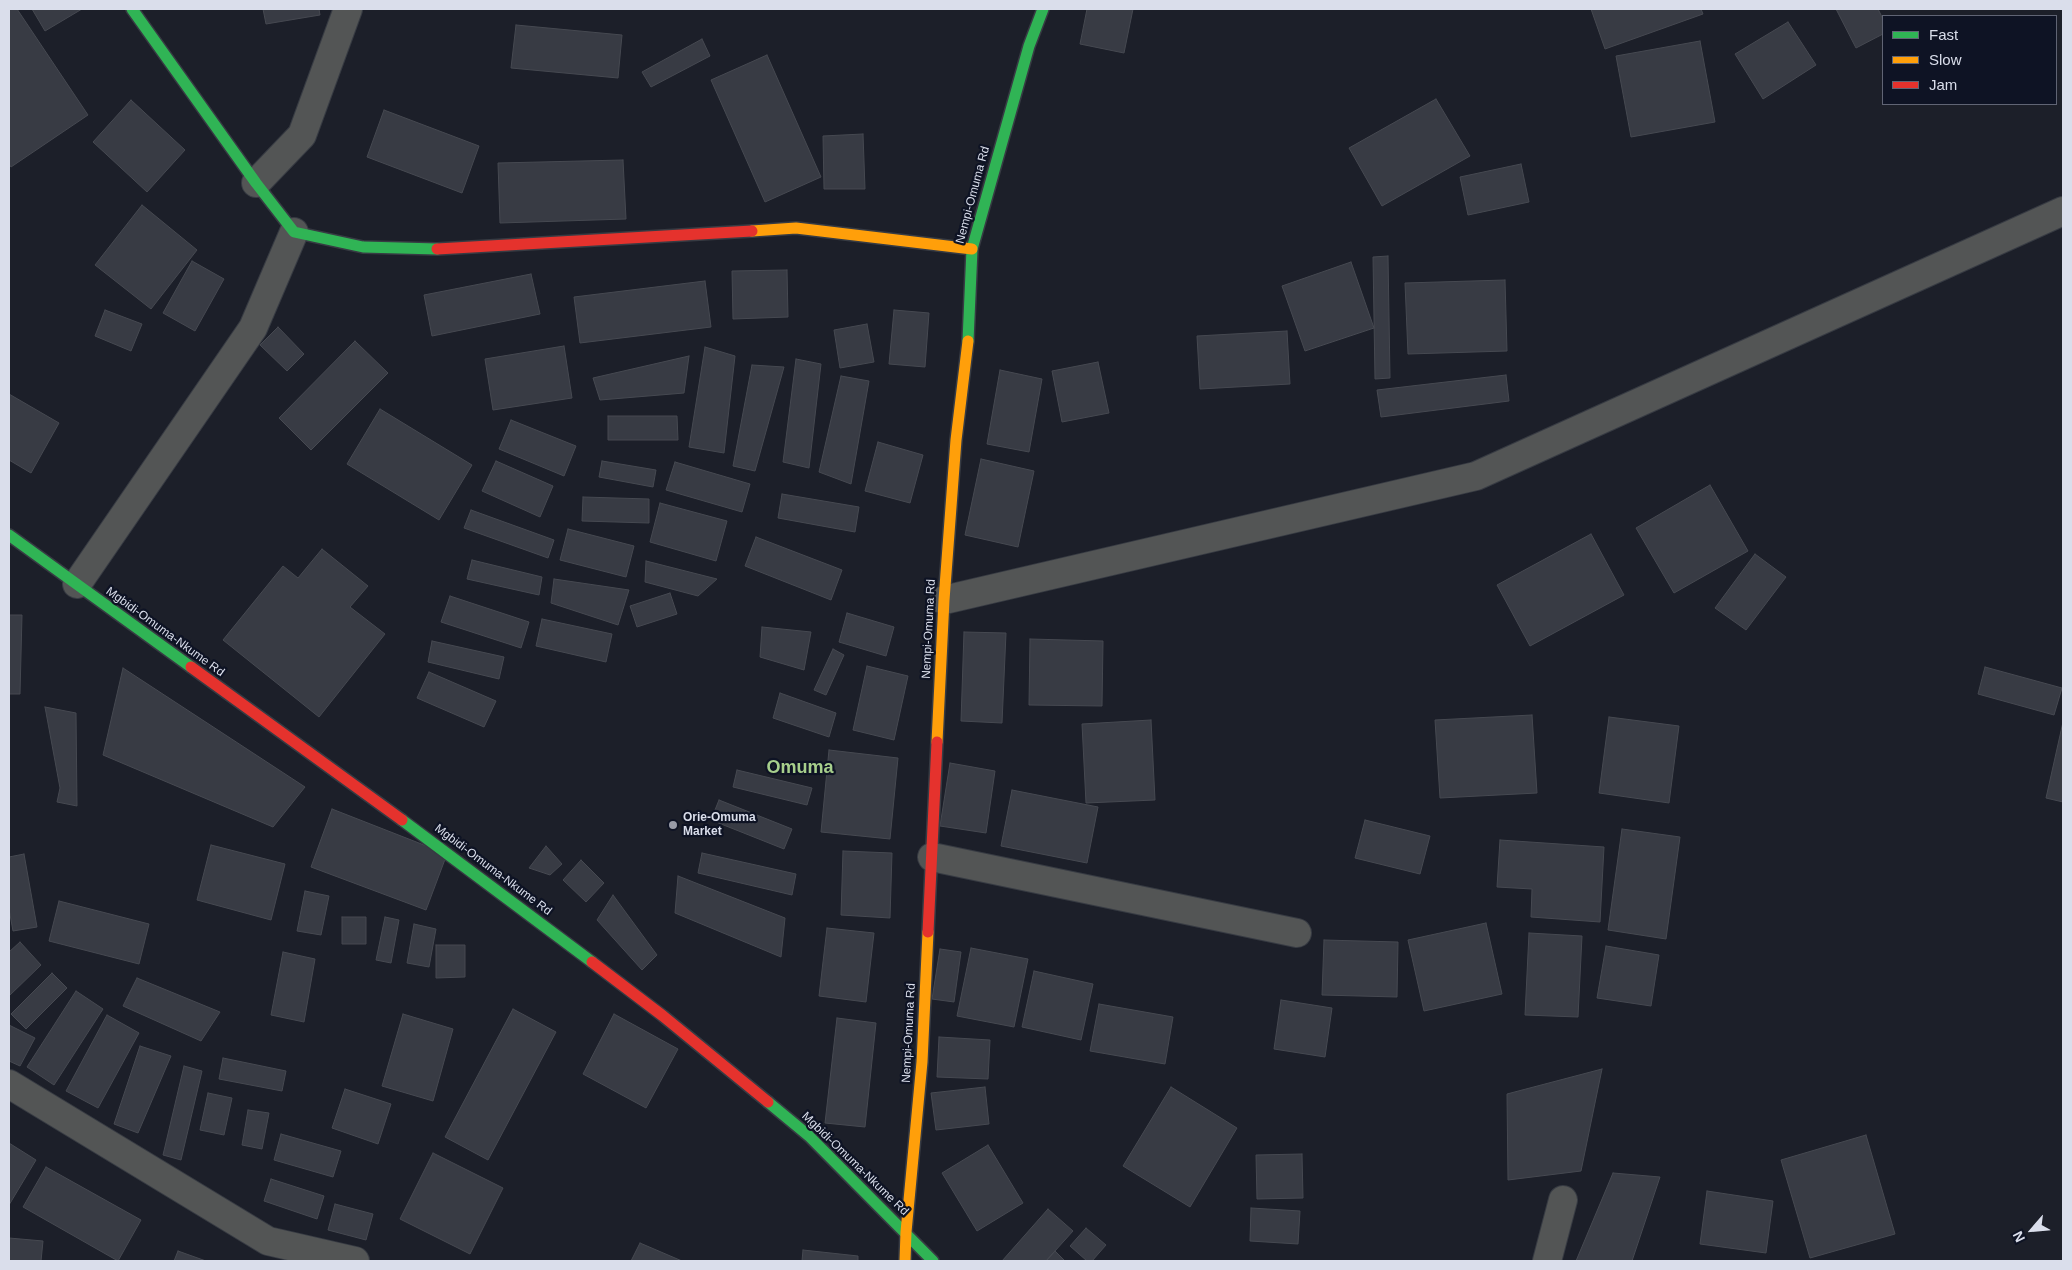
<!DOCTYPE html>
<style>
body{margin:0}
#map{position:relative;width:2072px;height:1270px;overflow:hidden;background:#1c1f29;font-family:Arial,sans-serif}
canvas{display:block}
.frame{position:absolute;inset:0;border:10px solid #dadeeb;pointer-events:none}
.legend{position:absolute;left:1882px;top:15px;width:175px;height:90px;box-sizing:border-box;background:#0e1324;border:1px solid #606474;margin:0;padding:6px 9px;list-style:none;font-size:15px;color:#dadeeb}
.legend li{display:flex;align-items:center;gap:10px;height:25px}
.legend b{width:25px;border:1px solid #606474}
.north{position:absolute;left:2007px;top:1205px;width:50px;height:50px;-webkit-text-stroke:4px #0e1324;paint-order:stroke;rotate:243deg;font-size:14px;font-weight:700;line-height:20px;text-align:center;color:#dadeeb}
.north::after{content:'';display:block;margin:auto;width:18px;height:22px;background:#dadeeb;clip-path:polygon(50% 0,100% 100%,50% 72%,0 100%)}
</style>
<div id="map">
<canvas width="2072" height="1270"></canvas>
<div class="frame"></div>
<ul class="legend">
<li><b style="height:6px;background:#30b455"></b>Fast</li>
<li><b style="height:6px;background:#ff9f0a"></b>Slow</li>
<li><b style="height:6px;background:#e5322d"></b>Jam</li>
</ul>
<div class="north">N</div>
</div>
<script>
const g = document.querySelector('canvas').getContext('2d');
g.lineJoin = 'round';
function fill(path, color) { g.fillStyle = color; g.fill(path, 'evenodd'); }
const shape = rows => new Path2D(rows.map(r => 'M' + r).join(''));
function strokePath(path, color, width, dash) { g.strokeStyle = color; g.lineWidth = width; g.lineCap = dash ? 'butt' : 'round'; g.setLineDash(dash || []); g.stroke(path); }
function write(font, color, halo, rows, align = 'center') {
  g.font = font + ' Arial,sans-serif'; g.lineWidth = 4.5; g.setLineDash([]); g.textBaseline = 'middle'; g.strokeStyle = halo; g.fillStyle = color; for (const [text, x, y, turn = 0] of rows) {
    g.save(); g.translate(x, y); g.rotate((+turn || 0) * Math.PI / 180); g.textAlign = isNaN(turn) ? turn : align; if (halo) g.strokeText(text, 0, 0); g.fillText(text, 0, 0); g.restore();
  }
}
const building = shape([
 [9,9,17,9,88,115,11,167,9,164,9,9],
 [32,9,82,9,45,31,32,9],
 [263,9,319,9,320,15,266,24,263,9],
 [1087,9,1133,9,1124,53,1080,44,1087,9],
 [1591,9,1701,9,1703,14,1605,49,1591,9],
 [1836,9,1878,9,1883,19,1883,34,1856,48,1836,9],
 [1788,22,1816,65,1763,99,1735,54,1788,22],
 [516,25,622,35,618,78,511,68,516,25],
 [702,39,710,56,651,87,642,72,702,39],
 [1700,41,1715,122,1631,137,1616,56,1700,41],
 [767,55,821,177,765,202,711,80,767,55],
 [1436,99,1470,156,1382,206,1349,148,1436,99],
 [131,100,185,150,147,192,93,142,131,100],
 [384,110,479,146,462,193,367,157,384,110],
 [863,134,865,189,824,189,823,136,863,134],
 [623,160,626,219,500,223,498,163,623,160],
 [1521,164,1529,202,1468,215,1460,177,1521,164],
 [142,205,197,250,151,309,95,265,142,205],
 [1388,256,1390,378,1375,379,1373,257,1388,256],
 [192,261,224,279,195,331,163,313,192,261],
 [1351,262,1374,328,1305,351,1282,286,1351,262],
 [787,270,788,317,733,319,732,271,787,270],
 [531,274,540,314,432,336,424,295,531,274],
 [1505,280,1507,351,1408,354,1405,283,1505,280],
 [705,281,711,327,580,343,574,297,705,281],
 [105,310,142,324,131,351,95,336,105,310],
 [894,310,929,313,925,367,889,364,894,310],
 [867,324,874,362,840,368,834,330,867,324],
 [278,327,304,354,287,371,260,345,278,327],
 [1287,331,1290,384,1200,389,1197,336,1287,331],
 [355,341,388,373,311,450,279,418,355,341],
 [564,346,572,398,493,410,485,359,564,346],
 [705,347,735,356,724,453,689,447,705,347],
 [689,356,684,393,600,400,593,378,689,356],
 [796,359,821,364,809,468,783,462,796,359],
 [1098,362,1109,413,1062,422,1052,371,1098,362],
 [752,365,784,367,755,471,733,466,752,365],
 [1000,370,1042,379,1029,452,987,444,1000,370],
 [1506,375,1509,401,1381,417,1377,390,1506,375],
 [841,376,869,381,851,484,819,472,841,376],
 [9,394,59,423,31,473,9,460,9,394],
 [380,409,472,465,439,520,347,464,380,409],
 [608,416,677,416,678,440,608,440,608,416],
 [511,420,576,446,564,476,499,449,511,420],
 [878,442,923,455,910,503,865,491,878,442],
 [981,459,1034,471,1018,547,965,535,981,459],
 [496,461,553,486,540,517,482,491,496,461],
 [602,461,656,470,653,487,599,477,602,461],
 [675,462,750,484,742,512,666,490,675,462],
 [1710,485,1748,551,1674,593,1636,528,1710,485],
 [782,494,859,507,855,532,778,518,782,494],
 [583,497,649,499,649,523,582,521,583,497],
 [660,503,727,521,716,561,650,542,660,503],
 [471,510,554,540,548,558,464,528,471,510],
 [568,529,634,546,626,577,560,560,568,529],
 [1591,534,1624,595,1530,646,1497,585,1591,534],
 [756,537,842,570,831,600,745,566,756,537],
 [322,549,368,586,350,607,385,634,319,717,223,640,283,566,298,578,322,549],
 [1755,554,1786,577,1746,630,1715,608,1755,554],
 [472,560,542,577,539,595,467,579,472,560],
 [646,561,717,579,698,596,645,582,646,561],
 [554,579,629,590,618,625,551,603,554,579],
 [670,593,677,614,637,627,630,606,670,593],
 [450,596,529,622,521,648,441,622,450,596],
 [847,613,894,627,886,656,839,642,847,613],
 [9,615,22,615,20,694,9,694,9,615],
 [542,619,612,634,606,662,536,646,542,619],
 [762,627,811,632,804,670,760,657,762,627],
 [964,632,1006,633,1002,723,961,721,964,632],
 [1030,639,1103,641,1102,706,1029,705,1030,639],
 [432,641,504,657,499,679,428,662,432,641],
 [833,649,844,655,826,695,814,690,833,649],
 [867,666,908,676,894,740,853,730,867,666],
 [1985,667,2062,688,2054,715,1978,694,1985,667],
 [123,668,305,787,273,827,103,755,123,668],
 [429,672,496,701,484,727,417,698,429,672],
 [780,693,836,713,829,737,773,718,780,693],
 [45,707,76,713,77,806,57,802,60,788,45,707],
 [1532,715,1537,793,1440,798,1435,720,1532,715],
 [1609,717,1679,726,1669,803,1599,793,1609,717],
 [1151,720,1155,800,1086,803,1082,724,1151,720],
 [2063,722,2063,802,2046,798,2063,722],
 [829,750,898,758,890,839,821,832,829,750],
 [950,763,995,771,986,833,940,826,950,763],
 [737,770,812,788,807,805,733,787,737,770],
 [1012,790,1098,807,1087,863,1001,846,1012,790],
 [719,800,792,829,784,849,711,820,719,800],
 [332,809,447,854,426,910,311,867,332,809],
 [1365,820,1430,836,1420,874,1355,858,1365,820],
 [1622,829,1680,837,1666,939,1608,930,1622,829],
 [1500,840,1604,847,1600,922,1531,917,1532,889,1497,887,1500,840],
 [211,845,285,864,271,920,197,900,211,845],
 [546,846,562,864,550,875,529,868,546,846],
 [843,851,892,853,890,918,841,915,843,851],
 [702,853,796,874,792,895,698,873,702,853],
 [24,854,37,927,13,931,9,909,9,857,24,854],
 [581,860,604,883,586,902,563,880,581,860],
 [678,876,785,918,781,957,675,913,678,876],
 [305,891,329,896,321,935,297,931,305,891],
 [613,895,657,955,642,970,597,920,613,895],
 [59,901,149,924,139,964,49,941,59,901],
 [342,917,366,917,366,944,342,944,342,917],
 [385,917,399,920,391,963,376,960,385,917],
 [1486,923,1502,994,1424,1011,1408,940,1486,923],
 [414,924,436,929,429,967,407,963,414,924],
 [827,928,874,933,866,1002,819,996,827,928],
 [1529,933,1582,936,1578,1017,1525,1015,1529,933],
 [1324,940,1398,942,1397,997,1322,995,1324,940],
 [20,942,41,965,9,996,9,952,20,942],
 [436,945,465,945,465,977,436,978,436,945],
 [1606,946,1659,955,1651,1006,1597,998,1606,946],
 [971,948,1028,959,1014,1027,957,1016,971,948],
 [940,949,961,952,954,1002,932,999,940,949],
 [283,952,315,959,304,1022,271,1015,283,952],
 [1034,971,1093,984,1081,1040,1022,1027,1034,971],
 [52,973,67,988,26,1029,11,1014,52,973],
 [137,978,220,1012,201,1041,123,1006,137,978],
 [76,991,103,1009,54,1085,27,1067,76,991],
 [1281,1000,1332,1008,1325,1057,1274,1049,1281,1000],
 [1099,1004,1173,1017,1165,1064,1090,1051,1099,1004],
 [513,1009,556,1032,488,1160,445,1137,513,1009],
 [403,1014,453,1029,433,1101,382,1086,403,1014],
 [614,1014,678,1049,646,1108,583,1074,614,1014],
 [107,1015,139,1033,98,1108,66,1091,107,1015],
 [837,1018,876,1023,865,1127,825,1123,837,1018],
 [9,1025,35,1038,20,1066,9,1061,9,1025],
 [939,1037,990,1040,988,1079,937,1077,939,1037],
 [140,1046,171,1056,138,1133,114,1124,140,1046],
 [223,1058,286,1071,282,1091,219,1079,223,1058],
 [184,1066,202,1071,181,1160,163,1155,184,1066],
 [1602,1069,1581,1171,1508,1180,1507,1094,1602,1069],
 [985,1087,989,1124,936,1130,931,1093,985,1087],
 [1171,1087,1237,1128,1190,1207,1123,1166,1171,1087],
 [345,1089,391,1104,378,1144,332,1128,345,1089],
 [208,1093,232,1098,224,1135,200,1130,208,1093],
 [248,1110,269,1113,262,1149,242,1145,248,1110],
 [281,1134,341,1151,333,1177,274,1160,281,1134],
 [1866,1135,1895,1234,1810,1258,1781,1160,1866,1135],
 [9,1143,36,1160,9,1205,9,1143],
 [988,1145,1023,1203,977,1231,942,1173,988,1145],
 [433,1153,503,1188,470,1254,400,1219,433,1153],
 [1302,1154,1303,1198,1257,1199,1256,1155,1302,1154],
 [46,1167,141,1220,118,1261,23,1207,46,1167],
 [1613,1173,1660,1177,1632,1261,1576,1261,1613,1173],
 [271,1179,324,1196,317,1219,264,1201,271,1179],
 [1707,1191,1773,1201,1766,1253,1700,1244,1707,1191],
 [335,1204,373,1214,366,1240,328,1230,335,1204],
 [1251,1208,1300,1211,1298,1244,1250,1241,1251,1208],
 [1048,1209,1073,1231,1046,1261,1002,1261,1048,1209],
 [1086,1228,1106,1245,1092,1261,1087,1261,1070,1246,1086,1228],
 [9,1238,43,1241,41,1261,9,1261,9,1238],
 [640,1243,682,1261,631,1261,640,1243],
 [803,1250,858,1256,858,1261,802,1261,803,1250],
 [178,1251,206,1261,174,1261,178,1251],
 [1055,1251,1065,1261,1046,1261,1055,1251]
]);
fill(building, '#383b44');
strokePath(building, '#464951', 1);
const street = shape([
 [256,183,302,135,348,9],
 [77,584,253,328,294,232],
 [944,600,1476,476,2063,211],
 [932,857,1297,933],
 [9,1084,268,1241,355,1261],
 [1547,1261,1563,1200]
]);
const fast = shape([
 [132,9,256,183,294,232,363,247,437,249],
 [968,341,972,249,1029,46,1043,9],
 [9,535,191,667],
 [402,820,592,962],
 [768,1102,809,1136,933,1261]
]);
const slow = shape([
 [752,231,796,228,972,249],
 [937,742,944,600,956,440,968,341],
 [905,1261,906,1232,922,1062,928,932]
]);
const jam = shape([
 [437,249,752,231],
 [191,667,402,820],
 [928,932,937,742],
 [592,962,663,1016,768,1102]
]);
strokePath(street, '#373b43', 30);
strokePath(fast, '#373b43', 14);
strokePath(slow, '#373b43', 14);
strokePath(jam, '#373b43', 14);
strokePath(street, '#535555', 28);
strokePath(fast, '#30b455', 11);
strokePath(slow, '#ff9f0a', 11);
strokePath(jam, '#e5322d', 11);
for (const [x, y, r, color] of [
 [673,825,5,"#989ba7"]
]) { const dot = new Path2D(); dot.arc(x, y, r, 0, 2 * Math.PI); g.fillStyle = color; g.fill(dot); strokePath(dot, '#0e1324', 2); }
write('12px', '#dadeeb', '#0e1324', [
 ["Nempi-Omuma Rd",973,195,-75],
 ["Nempi-Omuma Rd",929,629,-87],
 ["Mgbidi-Omuma-Nkume Rd",165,632,36],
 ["Mgbidi-Omuma-Nkume Rd",493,870,37],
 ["Nempi-Omuma Rd",909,1033,-87],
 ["Mgbidi-Omuma-Nkume Rd",855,1164,44]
]);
write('bold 12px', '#dadeeb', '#0e1324', [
 ["Orie-Omuma",683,818],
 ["Market",683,832]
], 'left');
write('bold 18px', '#a7cf8c', '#0e1324', [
 ["Omuma",800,768]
]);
</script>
